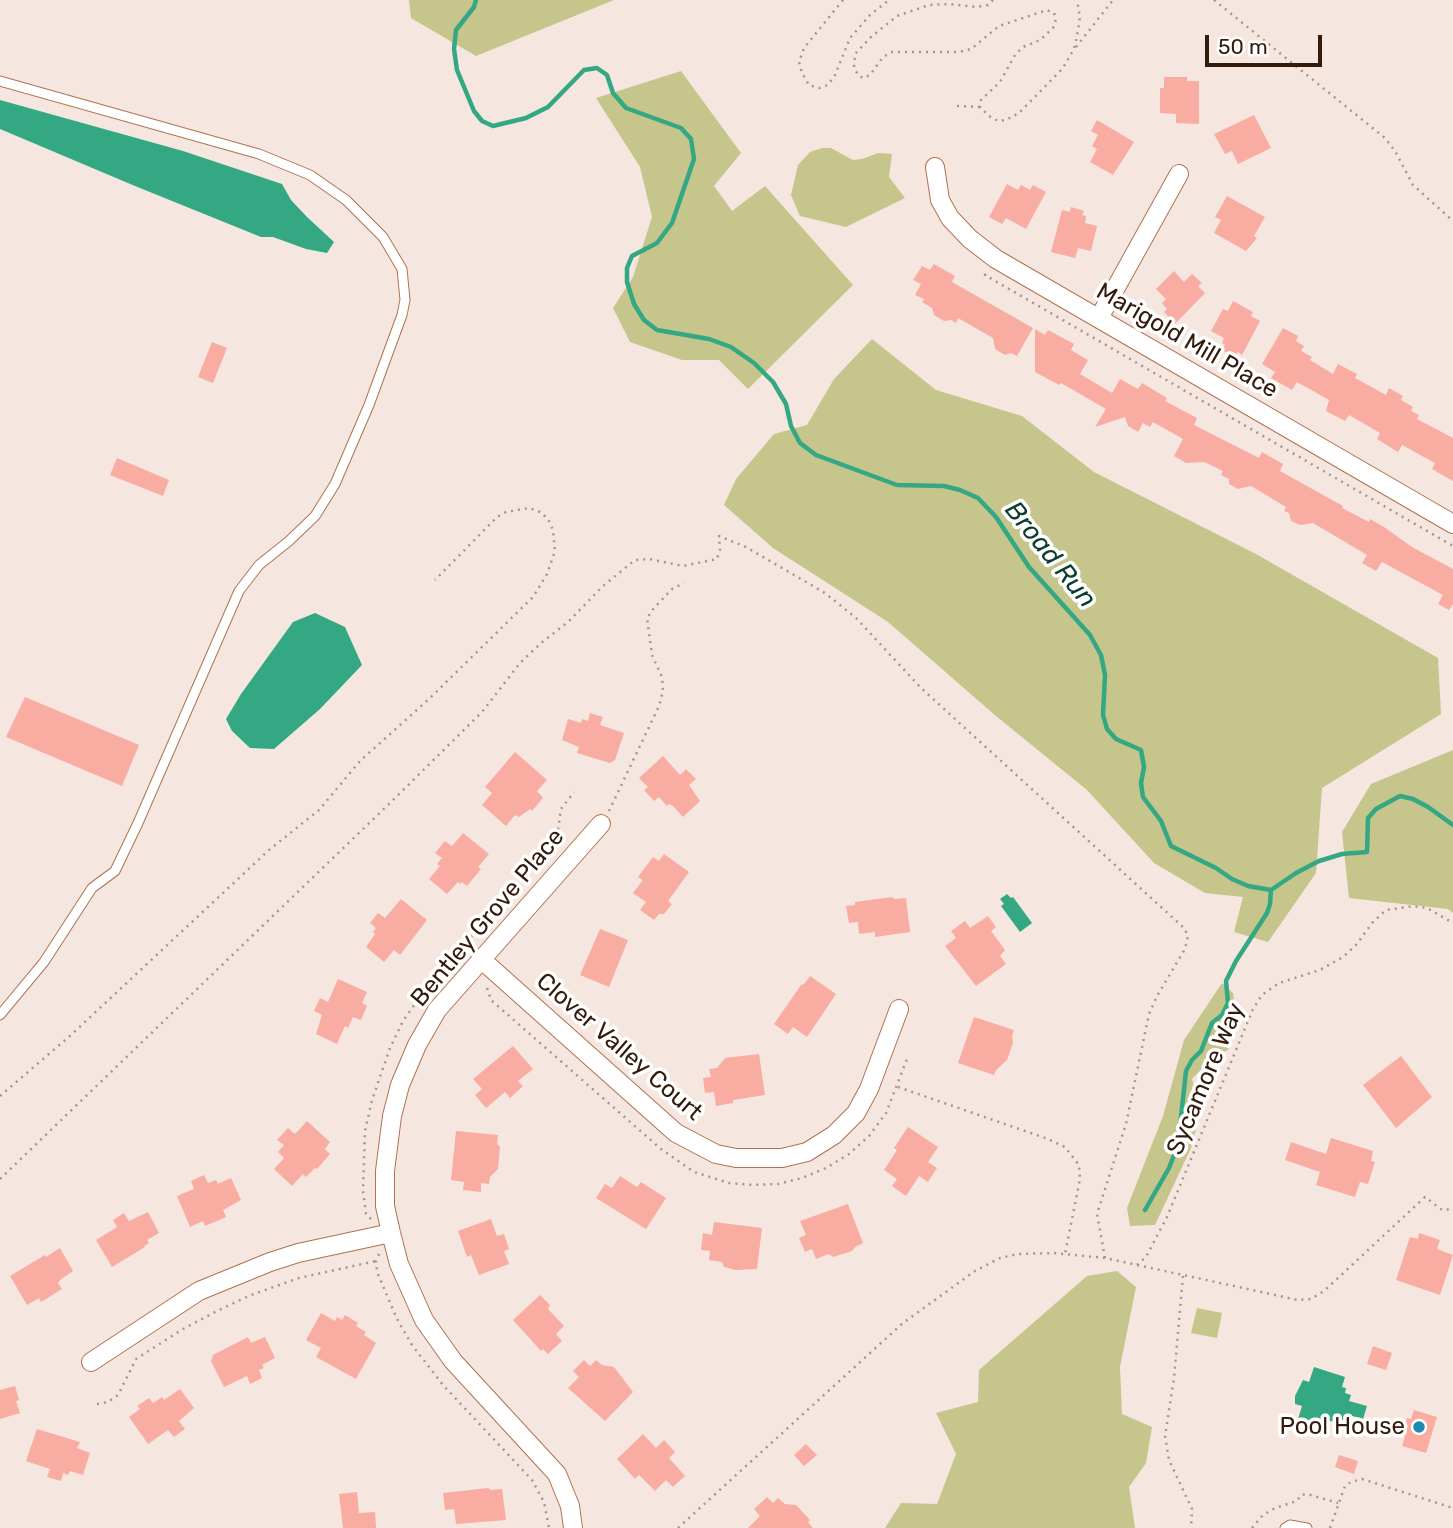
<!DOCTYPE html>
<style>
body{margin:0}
#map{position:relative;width:1453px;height:1528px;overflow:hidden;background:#f5e7e0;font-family:Rubik,sans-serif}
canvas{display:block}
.scale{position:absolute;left:1205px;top:35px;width:117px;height:32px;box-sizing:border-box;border:4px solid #321a0c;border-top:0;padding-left:9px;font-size:21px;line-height:24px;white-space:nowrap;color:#321a0c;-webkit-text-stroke:5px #fff;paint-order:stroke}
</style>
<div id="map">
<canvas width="1453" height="1528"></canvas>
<div class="scale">50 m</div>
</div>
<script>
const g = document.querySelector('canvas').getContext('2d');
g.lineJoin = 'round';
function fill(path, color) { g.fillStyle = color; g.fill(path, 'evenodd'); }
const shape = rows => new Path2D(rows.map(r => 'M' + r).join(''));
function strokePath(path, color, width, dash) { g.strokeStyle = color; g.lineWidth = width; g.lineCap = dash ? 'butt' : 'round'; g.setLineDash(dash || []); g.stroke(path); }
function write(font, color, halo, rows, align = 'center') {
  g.font = font + ' Rubik,sans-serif'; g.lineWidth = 7; g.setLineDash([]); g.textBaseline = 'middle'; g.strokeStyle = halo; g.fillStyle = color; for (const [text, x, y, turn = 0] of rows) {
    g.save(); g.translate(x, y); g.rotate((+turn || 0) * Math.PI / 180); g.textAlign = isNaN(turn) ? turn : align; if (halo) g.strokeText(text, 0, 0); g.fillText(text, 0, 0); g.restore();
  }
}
fill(shape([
 [409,0,614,0,476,56,411,18],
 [681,71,741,153,714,186,732,211,765,186,853,285,748,389,719,360,682,360,630,342,613,308,633,277,652,217,640,167,596,98],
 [831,148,853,160,862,159,878,153,892,154,889,177,905,198,846,227,800,216,791,195,798,165,810,152,822,148],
 [872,339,936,390,1022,416,1094,472,1256,554,1438,658,1441,714,1322,788,1316,873,1268,942,1234,932,1243,897,1205,893,1154,863,1087,790,996,716,888,622,773,548,724,505,736,479,774,434,807,425,834,379],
 [1453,750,1453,913,1448,909,1349,898,1342,832,1371,784],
 [1222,983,1233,993,1238,1021,1228,1050,1213,1057,1192,1079,1201,1109,1191,1148,1155,1225,1130,1226,1127,1208,1163,1116,1184,1040],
 [1117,1271,1136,1287,1120,1367,1122,1414,1152,1427,1146,1463,1129,1487,1135,1528,885,1528,901,1503,937,1504,956,1454,936,1413,978,1402,979,1370,1087,1276],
 [1197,1308,1222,1313,1217,1338,1191,1333]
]), '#c5c58c');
fill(shape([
 [0,100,183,151,282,184,291,200,307,217,334,242,327,253,306,249,273,237,261,237,135,186,0,129],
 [315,613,345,627,362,665,320,709,274,749,250,748,232,731,226,719,241,694,293,622],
 [1007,894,1011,898,1013,897,1032,923,1020,932,1001,906,1004,904,1000,899],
 [1314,1367,1345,1377,1342,1387,1346,1388,1345,1393,1351,1395,1349,1401,1367,1406,1363,1419,1346,1414,1344,1420,1339,1419,1337,1422,1330,1421,1327,1431,1297,1422,1302,1406,1295,1404,1295,1396,1303,1380,1309,1382]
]), '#33a883');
strokePath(shape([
 [476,0,474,7,456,30,454,49,457,70,474,111,482,121,493,126,526,118,548,107,584,70,597,68,607,75,613,93,626,108,681,128,691,139,694,159,672,223,657,243,632,256,627,268,627,282,634,304,644,320,657,330,709,339,731,347,754,363,773,382,786,404,791,426,800,443,816,455,897,485,944,486,960,490,978,498,996,517,1029,567,1090,635,1101,655,1105,675,1103,715,1107,729,1116,739,1141,750,1144,767,1141,783,1143,797,1161,821,1171,846,1216,868,1232,879,1248,886,1271,890],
 [1271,890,1296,873,1319,861,1342,854,1367,852,1368,818,1376,809,1400,796,1413,799,1428,807,1453,825],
 [1145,1210,1169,1168,1178,1145,1186,1071,1192,1060,1201,1051,1212,1023,1222,1015,1228,1003,1226,981,1236,961,1267,913,1270,904,1271,890]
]), '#33a883', 4.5);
fill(shape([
 [1164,77,1187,77,1187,81,1199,81,1199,124,1176,123,1176,114,1160,113,1160,88,1164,88],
 [1254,115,1271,148,1238,164,1232,151,1225,154,1214,134],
 [1097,120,1134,142,1113,175,1090,162,1097,149,1092,146,1098,135,1091,131],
 [1007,184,1018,190,1021,185,1030,190,1033,185,1046,192,1026,229,1006,218,1002,224,989,217],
 [1227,196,1265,217,1254,236,1257,238,1246,251,1214,233,1221,220,1215,217],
 [1071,207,1084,211,1082,215,1086,216,1085,223,1097,226,1091,251,1078,248,1075,258,1051,252,1062,210,1070,212],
 [934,264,955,276,952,282,1033,328,1017,356,1011,353,1005,355,995,349,993,338,958,318,956,323,951,320,944,321,934,315,932,308,922,302,924,299,915,295,921,284,913,280,922,266,930,270],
 [1174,271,1184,282,1192,274,1202,283,1198,286,1205,293,1175,324,1164,312,1167,309,1162,303,1166,299,1156,289],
 [1233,301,1253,312,1251,316,1260,321,1242,355,1238,352,1235,357,1222,350,1225,345,1222,343,1224,338,1211,331,1223,309,1228,311],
 [1283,328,1298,336,1296,341,1304,346,1301,351,1312,357,1310,360,1333,374,1338,364,1357,374,1355,378,1386,395,1389,388,1403,396,1401,400,1413,407,1411,411,1419,415,1417,419,1453,438,1453,481,1432,469,1435,463,1402,445,1398,452,1377,439,1380,433,1349,415,1345,421,1326,411,1329,400,1297,382,1292,390,1271,378,1275,372,1262,364],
 [1035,329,1045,335,1048,330,1074,344,1071,350,1088,360,1080,374,1112,393,1120,379,1138,389,1142,383,1167,398,1165,401,1197,418,1194,425,1259,458,1262,452,1283,464,1280,471,1343,506,1342,508,1369,522,1370,519,1384,527,1412,547,1453,569,1453,604,1449,610,1438,604,1443,595,1382,562,1376,571,1362,563,1367,555,1313,523,1300,525,1291,521,1289,513,1284,511,1286,507,1251,486,1238,489,1229,484,1229,479,1221,475,1223,471,1204,462,1186,463,1174,456,1183,439,1153,422,1150,427,1143,423,1138,432,1128,426,1125,417,1095,427,1106,409,1061,383,1059,385,1035,372],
 [212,342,227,348,213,383,198,377],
 [117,458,169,480,163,496,110,475],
 [25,697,139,745,122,786,6,737],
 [590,713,603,717,600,725,624,733,615,760,610,763,577,753,579,747,562,740,568,719,581,723,582,719,588,721],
 [515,752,547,780,537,791,543,798,532,811,530,809,519,817,515,815,506,826,482,805,492,793,485,787],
 [663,756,680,775,686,769,696,779,689,785,700,801,683,817,673,806,669,804,667,806,659,797,654,801,644,790,648,787,639,778],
 [463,833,489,854,478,867,481,869,467,886,462,882,460,884,458,882,447,894,429,879,440,866,437,864,442,858,435,853,445,841,452,846],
 [664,854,689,872,668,901,672,904,664,914,659,914,654,920,640,910,646,902,633,893,643,880,638,877,653,857,659,861],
 [892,897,894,899,906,898,910,932,875,937,875,932,859,934,858,922,849,923,846,906,855,905,855,902],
 [401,899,427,920,400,955,394,950,384,962,366,947,375,934,373,932,376,928,370,923,378,913,385,918],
 [988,916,996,927,991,931,1005,950,1000,956,1006,964,976,986,945,946,956,938,951,931,965,921,970,928],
 [600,929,628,940,609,987,580,975],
 [810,976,836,994,807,1037,793,1027,788,1034,774,1024,801,985,804,984],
 [338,979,367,992,362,1003,367,1006,361,1020,353,1017,348,1028,345,1026,337,1044,316,1034,322,1015,314,1011,320,998,328,1002],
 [974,1017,1014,1030,1012,1036,1013,1043,1007,1060,996,1070,994,1075,958,1063],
 [513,1046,533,1069,518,1081,523,1086,510,1098,505,1092,486,1108,475,1095,482,1089,473,1079],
 [759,1054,765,1095,733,1100,733,1103,716,1106,714,1092,705,1093,703,1078,711,1077,709,1069,717,1068,725,1058],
 [1401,1056,1432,1097,1396,1128,1363,1085],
 [307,1121,330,1142,325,1149,330,1154,317,1169,315,1168,306,1177,303,1174,292,1186,274,1169,284,1158,278,1152,284,1145,277,1140,288,1128,295,1134],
 [908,1127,938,1147,928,1162,937,1168,928,1182,919,1176,906,1196,892,1186,897,1179,884,1170,897,1150,894,1148],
 [456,1131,498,1135,497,1144,500,1147,498,1169,490,1177,489,1184,481,1183,481,1192,463,1190,464,1182,451,1180],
 [1331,1138,1373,1151,1371,1161,1375,1162,1368,1184,1360,1182,1355,1197,1316,1185,1320,1172,1285,1160,1291,1142,1326,1154],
 [204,1175,208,1183,216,1180,218,1184,231,1178,241,1200,223,1210,226,1217,205,1226,203,1221,190,1227,177,1196,194,1189,191,1181],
 [620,1176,637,1187,641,1182,666,1198,646,1229,596,1198,605,1184,612,1188],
 [848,1204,863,1243,855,1247,852,1251,833,1257,829,1254,816,1259,812,1249,805,1252,799,1238,806,1235,800,1221],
 [148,1212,159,1233,147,1240,149,1243,144,1246,145,1247,112,1267,96,1240,117,1227,113,1220,124,1213,129,1221],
 [491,1219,497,1236,504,1234,509,1249,504,1251,509,1264,479,1275,471,1255,467,1257,458,1231],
 [714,1222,762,1228,757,1269,736,1270,724,1267,722,1262,709,1260,710,1251,701,1250,703,1233,712,1235],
 [1419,1233,1440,1240,1437,1249,1453,1255,1440,1295,1396,1280,1410,1237,1418,1239],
 [60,1248,73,1271,60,1280,58,1283,62,1289,41,1302,39,1298,27,1305,10,1276,45,1255,46,1257],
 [540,1295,550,1305,548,1309,564,1326,556,1334,562,1341,548,1354,543,1349,541,1351,513,1320],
 [321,1313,335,1321,337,1317,342,1320,345,1315,358,1323,356,1326,366,1332,364,1335,376,1343,356,1379,316,1357,321,1348,306,1340],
 [248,1337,251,1343,265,1337,275,1358,262,1365,264,1368,259,1370,262,1378,250,1384,247,1376,224,1387,211,1361,213,1355],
 [1373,1346,1392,1353,1386,1370,1367,1364],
 [584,1360,590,1366,596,1360,602,1365,614,1367,633,1392,605,1421,568,1388,579,1377,573,1371],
 [15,1386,19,1400,16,1401,20,1413,0,1419,0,1390],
 [180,1389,194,1408,179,1421,185,1429,174,1437,168,1430,148,1444,129,1417,140,1409,137,1406,149,1398,153,1403,162,1397,164,1400],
 [1414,1410,1437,1417,1426,1453,1402,1446,1405,1436,1402,1435,1407,1418,1411,1419],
 [37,1429,80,1442,77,1448,90,1453,83,1475,70,1471,68,1475,63,1473,61,1481,47,1477,50,1469,26,1461],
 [643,1434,656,1448,664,1440,675,1452,669,1458,685,1476,673,1487,666,1480,655,1491,639,1475,635,1479,617,1459],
 [806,1444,817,1455,804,1466,794,1455],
 [1339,1455,1358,1461,1354,1474,1335,1467],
 [488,1488,491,1490,502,1489,506,1520,456,1524,454,1509,445,1510,443,1493],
 [357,1492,359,1513,375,1512,376,1528,343,1528,339,1494],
 [767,1497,773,1503,778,1498,785,1504,796,1505,810,1520,808,1522,813,1528,748,1528,760,1516,754,1509]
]), '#f8aca2');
const lane = shape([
 [0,81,259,154,310,175,346,200,383,237,402,269,405,300,402,315,369,405,335,484,315,516,289,541,259,565,239,591,138,823,115,871,92,888,44,962,0,1015],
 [1285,1528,1290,1525,1307,1528]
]);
const street = shape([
 [935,167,940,200,950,218,970,239,996,259,1453,524],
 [1099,318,1179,174],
 [482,960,676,1133,716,1154,736,1158,782,1158,807,1152,834,1135,856,1113,869,1089,899,1009],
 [91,1362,199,1291,270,1262,298,1253,391,1233],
 [573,1528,570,1506,557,1474,453,1361,424,1320,399,1264,391,1233,385,1206,385,1171,392,1116,400,1085,417,1045,437,1010,601,824]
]);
strokePath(lane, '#b07251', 11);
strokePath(street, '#b07251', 20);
strokePath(shape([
 [843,0,804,48,799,62,802,73,809,85,819,88,828,85,835,75,850,38,870,15,889,0],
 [993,0,988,5,977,7,950,4,929,5,897,16,871,37,855,54,854,67,858,75,863,78,870,75,883,57,892,52,959,52,971,49,999,26,1047,10,1054,13,1056,19,1053,28,1040,40,1023,47,1015,55,1000,82,981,100,980,107,989,116,998,121,1006,120,1019,113,1063,68,1074,49,1077,36,1080,17,1077,0],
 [1214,0,1385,138,1395,151,1413,185,1453,221],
 [1076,47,1113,0],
 [957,106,980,107],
 [986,274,985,275,1453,546],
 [609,811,659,706,663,691,662,677,652,655,647,618,654,608,672,589,684,583],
 [487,988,491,1000,661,1149,694,1172,729,1183,753,1185,778,1184,802,1178,826,1168,849,1154,869,1136,886,1113,907,1059],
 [898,1087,1048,1139,1065,1147,1079,1165,1080,1179,1065,1254],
 [0,1096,71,1035,269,850,319,810,360,761,429,699,533,597,547,574,555,551,553,530,548,519,540,512,529,508,506,512,497,517,435,580],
 [0,1179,389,804,482,712,520,663,540,644,569,621,603,586,635,560,649,559,683,566,717,559,720,550,719,536,746,547,825,593,856,618,920,687,1184,928,1188,936,1185,949,1157,996,1149,1014,1126,1124,1097,1214,1105,1258],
 [371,1219,366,1214,363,1191,365,1131,372,1100,390,1048,403,1021,429,984,553,845,557,837,561,809,574,792],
 [379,1254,376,1261,377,1272,397,1319,412,1345,443,1385,532,1480,544,1502,549,1528],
 [1137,1265,1146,1257,1167,1217,1253,1009,1262,995,1279,983,1320,970,1343,957,1357,944,1372,923,1386,910,1413,906,1427,908,1453,923],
 [1183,1276,1174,1378,1165,1436,1169,1460,1192,1509,1191,1528],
 [97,1404,108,1402,118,1395,136,1359,183,1329,219,1310,251,1295,299,1278,376,1261],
 [678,1528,903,1323,975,1271,1000,1258,1018,1254,1054,1253,1105,1258,1298,1300,1311,1299,1324,1291,1425,1197,1442,1210,1453,1209],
 [1252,1528,1263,1515,1275,1508,1297,1501,1301,1495,1307,1494,1338,1503],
 [1330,1528,1345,1486,1351,1482,1362,1479,1453,1508]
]), '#a7958b', 2.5, [2, 5]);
strokePath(lane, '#fff', 9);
strokePath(street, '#fff', 18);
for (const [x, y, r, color] of [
 [1419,1427,7,"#1d8ab0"]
]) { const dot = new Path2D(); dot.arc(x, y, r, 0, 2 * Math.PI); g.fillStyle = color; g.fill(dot); strokePath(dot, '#fff', 2.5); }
write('24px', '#321a0c', '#fff', [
 ["Marigold Mill Place",1187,341,30],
 ["Bentley Grove Place",488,918,-50],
 ["Clover Valley Court",619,1047,41],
 ["Sycamore Way",1206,1079,-67]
]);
write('24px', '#321a0c', '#fff', [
 ["Pool House",1405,1427]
], 'right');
write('italic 26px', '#0b3d2e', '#fff', [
 ["Broad Run",1050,555,51]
]);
</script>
